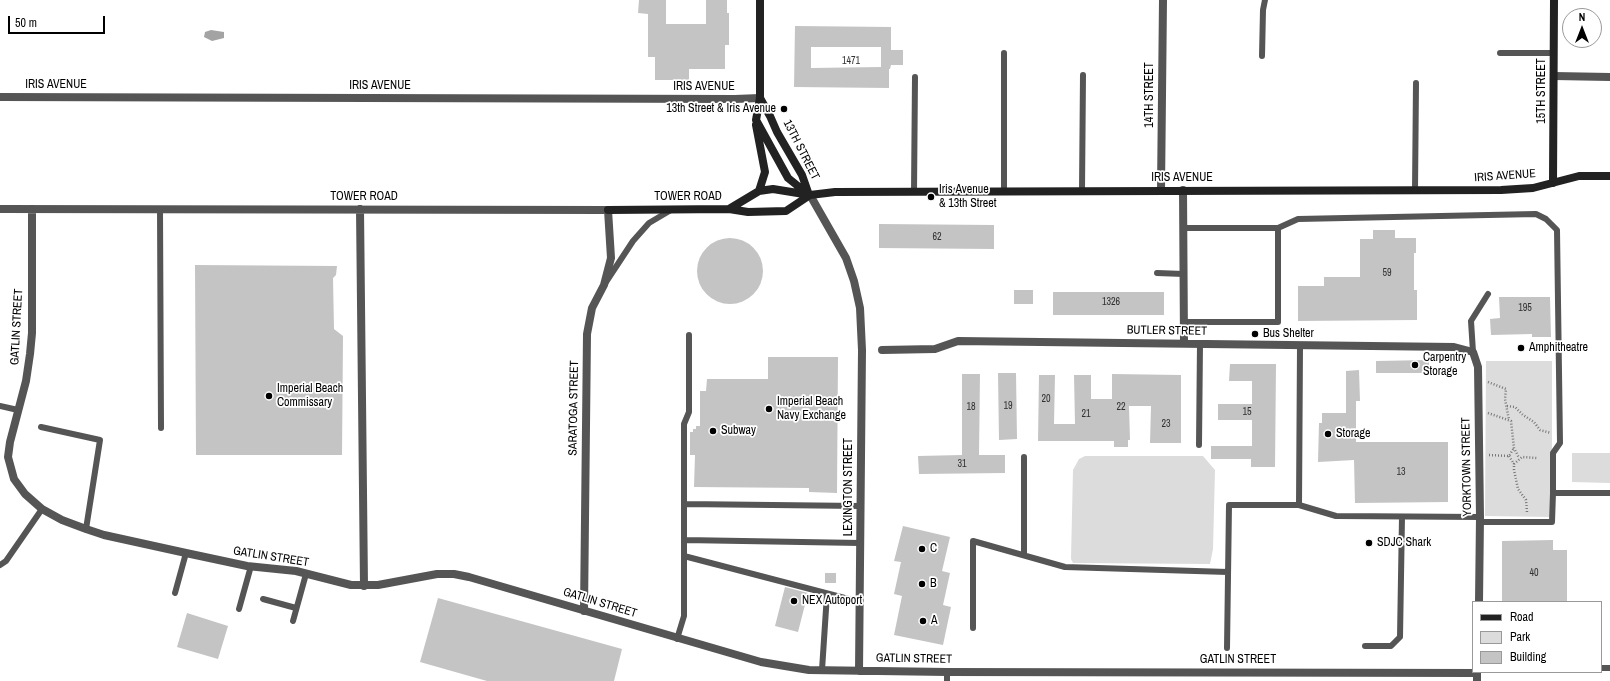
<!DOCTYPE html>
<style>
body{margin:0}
#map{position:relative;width:1610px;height:681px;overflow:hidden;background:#fff;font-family:"Archivo Narrow",sans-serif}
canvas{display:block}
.legend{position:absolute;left:1472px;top:601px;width:130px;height:72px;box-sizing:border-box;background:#fff;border:1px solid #999;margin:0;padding:5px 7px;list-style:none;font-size:12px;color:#000}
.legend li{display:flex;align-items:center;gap:8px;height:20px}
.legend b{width:20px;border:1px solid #999}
.north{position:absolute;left:1562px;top:8px;width:40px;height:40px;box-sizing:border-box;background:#fff;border:1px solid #999;border-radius:50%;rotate:0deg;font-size:11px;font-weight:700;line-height:16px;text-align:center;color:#000}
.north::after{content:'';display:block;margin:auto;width:14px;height:18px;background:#000;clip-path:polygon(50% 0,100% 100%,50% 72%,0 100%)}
.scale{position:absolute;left:8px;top:16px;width:97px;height:18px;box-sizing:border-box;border:2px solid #000;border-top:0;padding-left:5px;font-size:12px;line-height:14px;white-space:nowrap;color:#000;-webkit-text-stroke:3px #fff;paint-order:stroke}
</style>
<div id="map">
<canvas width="1610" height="681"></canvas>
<ul class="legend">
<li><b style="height:5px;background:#222"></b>Road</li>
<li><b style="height:11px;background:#dcdcdc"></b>Park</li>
<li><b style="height:11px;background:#c4c4c4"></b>Building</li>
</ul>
<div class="north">N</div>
<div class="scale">50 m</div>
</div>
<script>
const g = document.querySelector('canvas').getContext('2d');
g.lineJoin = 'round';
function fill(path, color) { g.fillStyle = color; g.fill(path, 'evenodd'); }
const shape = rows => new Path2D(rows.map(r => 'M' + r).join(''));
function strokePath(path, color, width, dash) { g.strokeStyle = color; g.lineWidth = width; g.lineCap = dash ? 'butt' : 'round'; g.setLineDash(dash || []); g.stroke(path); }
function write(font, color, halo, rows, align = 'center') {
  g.font = font + ' "Archivo Narrow",sans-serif'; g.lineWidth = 3.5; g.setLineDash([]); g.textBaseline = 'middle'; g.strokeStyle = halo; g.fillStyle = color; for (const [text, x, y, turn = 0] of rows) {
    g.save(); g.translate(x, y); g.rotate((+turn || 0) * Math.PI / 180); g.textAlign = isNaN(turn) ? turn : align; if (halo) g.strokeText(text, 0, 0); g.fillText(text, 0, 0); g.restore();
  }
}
fill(shape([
 [1486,361,1552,361,1552,517,1485,516],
 [1572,453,1610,453,1610,483,1572,482],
 [1085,456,1203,456,1215,470,1213,549,1210,564,1073,563,1071,559,1073,470,1079,459]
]), '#dcdcdc');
fill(shape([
 [211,30,224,32,224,38,212,41,204,37,205,32]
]), '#a3a3a3');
fill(shape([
 [639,0,666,0,666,24,706,24,706,0,727,0,727,13,729,13,729,45,725,45,725,69,689,69,689,80,655,80,655,57,648,57,648,14,638,13],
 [795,26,891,27,891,50,903,50,903,65,891,65,890,69,889,69,889,88,794,87],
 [811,47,881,47,881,67,811,68],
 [879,224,994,225,994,249,879,248],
 [1373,230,1395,230,1395,238,1416,238,1416,253,1414,253,1414,290,1417,290,1417,320,1298,321,1298,286,1324,286,1324,277,1360,277,1360,239,1373,239],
 '697 271a33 33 0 1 1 66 0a33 33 0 1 1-66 0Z',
 [195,265,337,266,336,275,333,278,334,329,343,336,342,455,196,455],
 [1014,290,1033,290,1033,304,1014,304],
 [1053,292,1164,292,1164,315,1053,315],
 [1499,297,1550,297,1551,337,1532,337,1532,334,1491,335,1490,319,1500,318],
 [768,357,838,357,837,493,809,492,809,488,694,487,695,455,690,455,690,432,693,432,693,429,696,429,696,426,700,426,700,391,706,391,707,379,768,379],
 [1429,360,1429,373,1376,373,1376,361],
 [1230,364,1276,364,1275,467,1251,467,1251,459,1211,459,1211,446,1252,446,1252,420,1218,420,1218,404,1252,404,1252,381,1229,381],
 [1359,370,1360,401,1356,401,1356,442,1448,442,1448,502,1355,503,1354,460,1318,462,1319,423,1322,423,1322,413,1346,413,1346,371],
 [998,373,1016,373,1017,439,999,440],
 [962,374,980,374,979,455,1005,455,1005,473,919,474,918,456,962,455],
 [1112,374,1181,375,1181,443,1150,443,1151,406,1129,406,1130,440,1128,440,1128,447,1114,447,1114,441,1038,441,1039,375,1055,375,1054,424,1075,424,1074,375,1091,375,1091,399,1112,399],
 [903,526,950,537,942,571,950,573,943,605,951,607,943,645,894,635,902,596,894,594,901,562,894,561],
 [1553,540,1553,550,1567,550,1567,602,1502,602,1502,541],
 [825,573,836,573,836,583,825,583],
 [785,587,808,593,798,632,775,626],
 [438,598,622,649,614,681,487,681,420,662],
 [187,613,228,626,218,659,177,647]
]), '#c4c4c4');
strokePath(shape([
 [1488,382,1506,389,1505,399,1509,420],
 [1507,406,1515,407,1523,415,1534,422,1540,430,1551,433],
 [1488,413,1511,421,1514,448,1519,458],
 [1489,455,1509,456,1514,448],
 [1509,456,1514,464],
 [1527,512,1526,500,1518,489,1514,470,1514,464,1522,457,1537,458]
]), '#777', 2.5, [1, 2]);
strokePath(shape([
 [1004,53,1004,191],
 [1500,53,1554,53],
 [1262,56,1263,10,1265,0],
 [1082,190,1083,75],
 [1415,190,1416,83],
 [914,192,915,77],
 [160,209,161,428],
 [1183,228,1278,228,1278,322,1184,322],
 [1278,228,1298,219,1536,214,1546,219,1557,230,1560,443,1553,453,1553,493],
 [1157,273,1184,274],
 [606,282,633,241,649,223,671,210],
 [1473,352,1471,321,1488,294],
 [0,406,18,410],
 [41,427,100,440,86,529],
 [1199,445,1200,343],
 [1024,457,1024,555],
 [684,504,860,506],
 [1299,505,1336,516,1480,517],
 [1480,522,1552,522,1553,493,1610,493],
 [684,540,860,543],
 [684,556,860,602],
 [0,565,6,561,42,509],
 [175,593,186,553],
 [263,599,296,608],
 [239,609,251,566],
 [293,621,306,574],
 [973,628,973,541,1065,567,1228,572],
 [677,639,684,616,684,424,689,412,689,335],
 [1365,646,1391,646,1400,637,1402,517],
 [1227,648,1229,505,1299,505,1300,346],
 [1601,668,1610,668],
 [822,670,827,594],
 [947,681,947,672]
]), '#555', 6);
strokePath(shape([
 [1554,76,1610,77],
 [0,97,735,99,760,98],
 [1161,190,1163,0],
 [1183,190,1184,343],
 [810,195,846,258,854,281,860,308,862,350,859,671],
 [0,209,608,210,611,258,604,285,592,308,587,334,584,611],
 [32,209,32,333,30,354,26,381,10,442,8,457,14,479,25,494,42,509,62,520,86,529,104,535,186,553,247,566,296,571,351,585,378,585,437,574,454,574,469,577,761,662,809,670,947,672,1477,673,1477,681],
 [360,209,364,586],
 [882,350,935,349,958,341,1454,347,1473,352,1478,367,1480,517,1479,602]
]), '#555', 8);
strokePath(shape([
 [760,0,760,98,756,120,788,178,809,195],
 [760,98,770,116,777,132,802,175,809,195],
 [756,125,765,172,759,191],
 [1553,183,1554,0],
 [729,209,759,191,773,189,810,195,835,192,1501,190,1533,188,1579,176,1610,176],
 [608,210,729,209,748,212,786,211,810,195]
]), '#222', 8);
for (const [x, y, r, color] of [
 [784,109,4,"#000"],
 [931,197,4,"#000"],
 [1255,334,4,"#000"],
 [1521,348,4,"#000"],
 [1415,365,4,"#000"],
 [269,396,4,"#000"],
 [769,409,4,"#000"],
 [713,431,4,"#000"],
 [1328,434,4,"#000"],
 [1369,543,4,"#000"],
 [922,549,4,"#000"],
 [922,584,4,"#000"],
 [794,601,4,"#000"],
 [923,621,4,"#000"]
]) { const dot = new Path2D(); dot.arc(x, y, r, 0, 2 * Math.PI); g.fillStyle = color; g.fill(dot); strokePath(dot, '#fff', 1.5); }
write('10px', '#313131', null, [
 ["1471",851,61],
 ["62",937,237],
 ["59",1387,273],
 ["1326",1111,302],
 ["195",1525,308],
 ["20",1046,399],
 ["19",1008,406],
 ["18",971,407],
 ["22",1121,407],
 ["15",1247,412],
 ["21",1086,414],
 ["23",1166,424],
 ["31",962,464],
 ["13",1401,472],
 ["40",1534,573]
]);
write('12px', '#000', '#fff', [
 ["IRIS AVENUE",56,85],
 ["IRIS AVENUE",380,86],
 ["IRIS AVENUE",704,87],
 ["15TH STREET",1542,91,-90],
 ["14TH STREET",1150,95,-90],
 ["13TH STREET",801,150,63],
 ["IRIS AVENUE",1505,176,-4],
 ["IRIS AVENUE",1182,178],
 ["TOWER ROAD",364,197],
 ["TOWER ROAD",688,197],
 ["GATLIN STREET",17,327,-87],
 ["BUTLER STREET",1167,331,1],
 ["SARATOGA STREET",574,408,-89],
 ["YORKTOWN STREET",1467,467,-91],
 ["LEXINGTON STREET",849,487,-90],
 ["GATLIN STREET",271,557,9],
 ["GATLIN STREET",600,603,17],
 ["GATLIN STREET",914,659,1],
 ["GATLIN STREET",1238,660]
]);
write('12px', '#000', '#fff', [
 ["13th Street & Iris Avenue",776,109,"right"],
 ["Iris Avenue",939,190],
 ["& 13th Street",939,204],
 ["Bus Shelter",1263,334],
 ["Amphitheatre",1529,348],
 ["Carpentry",1423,358],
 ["Storage",1423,372],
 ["Imperial Beach",277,389],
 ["Commissary",277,403],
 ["Imperial Beach",777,402],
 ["Navy Exchange",777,416],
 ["Subway",721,431],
 ["Storage",1336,434],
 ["SDJC Shark",1377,543],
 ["C",930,549],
 ["B",930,584],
 ["NEX Autoport",802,601],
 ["A",931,621]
], 'left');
</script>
